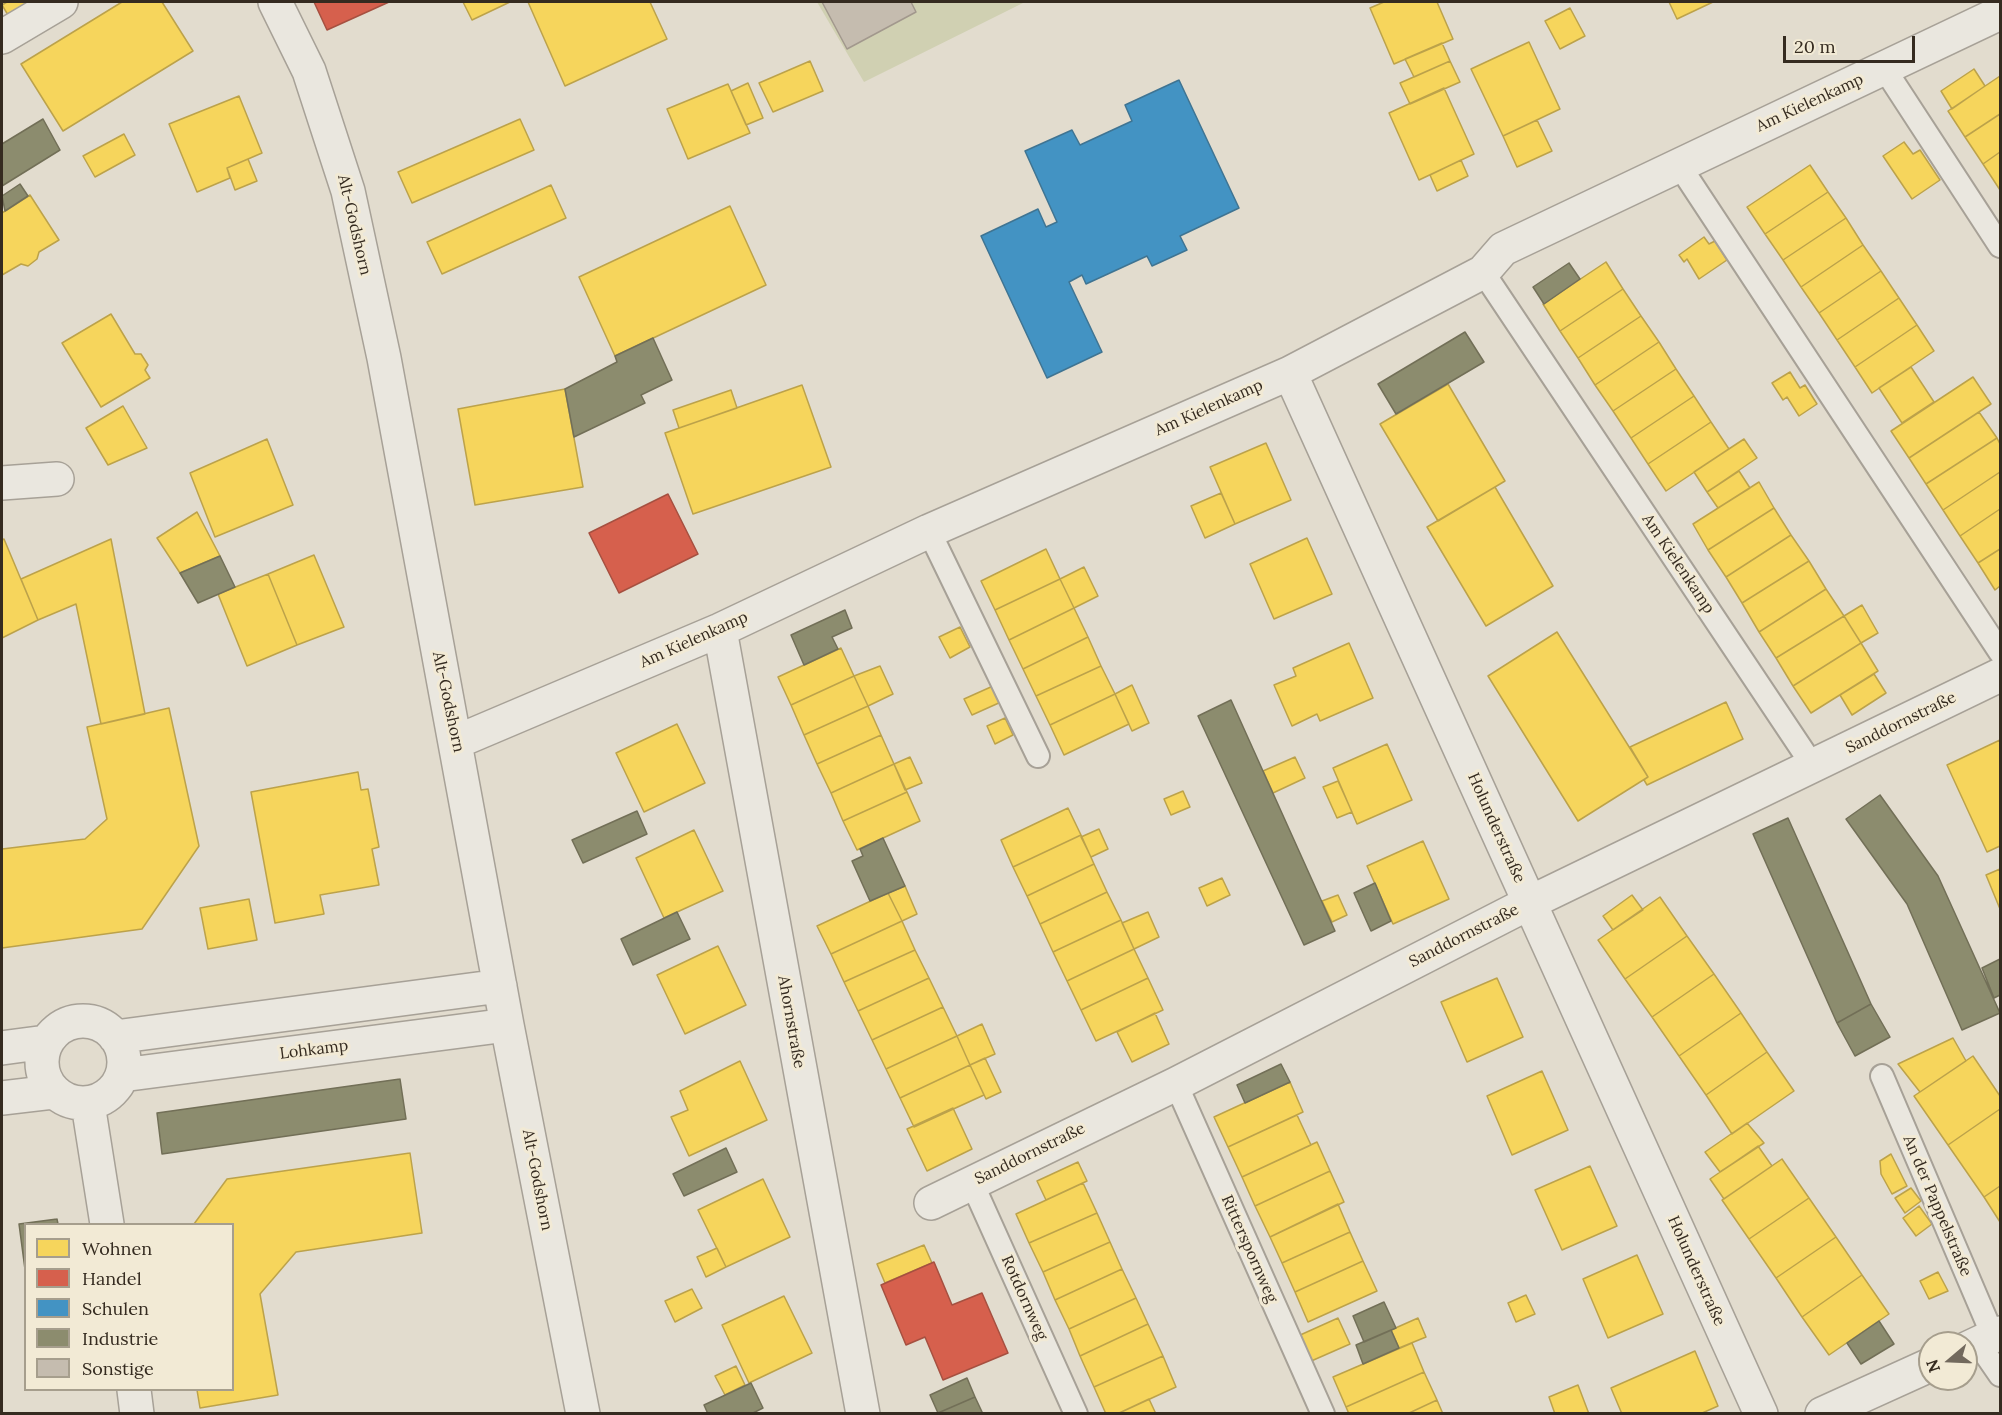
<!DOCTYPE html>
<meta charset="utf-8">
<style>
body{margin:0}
#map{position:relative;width:2002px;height:1415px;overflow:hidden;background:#e2dcce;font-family:Lora,serif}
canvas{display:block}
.frame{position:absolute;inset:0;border:3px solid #352b20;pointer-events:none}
.legend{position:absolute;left:24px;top:1223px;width:210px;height:168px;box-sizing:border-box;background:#f2ead5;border:2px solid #a69e8d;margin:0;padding:8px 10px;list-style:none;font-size:18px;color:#352b20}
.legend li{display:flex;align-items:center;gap:12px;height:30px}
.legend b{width:30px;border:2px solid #a69e8d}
.north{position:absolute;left:1918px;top:1331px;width:60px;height:60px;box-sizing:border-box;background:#f2ead5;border:2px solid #a69e8d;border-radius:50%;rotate:251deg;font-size:16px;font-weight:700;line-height:24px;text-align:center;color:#352b20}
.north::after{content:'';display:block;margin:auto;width:21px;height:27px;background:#72695d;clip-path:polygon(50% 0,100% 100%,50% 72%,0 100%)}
.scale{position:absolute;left:1783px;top:36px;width:132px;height:27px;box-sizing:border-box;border:3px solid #352b20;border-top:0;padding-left:8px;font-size:18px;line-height:21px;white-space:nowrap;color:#352b20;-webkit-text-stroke:4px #f2ead5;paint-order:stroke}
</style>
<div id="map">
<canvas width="2002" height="1415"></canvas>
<div class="frame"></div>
<ul class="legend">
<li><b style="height:16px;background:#f6d55c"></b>Wohnen</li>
<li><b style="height:16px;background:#d6604d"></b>Handel</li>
<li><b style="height:16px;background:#4393c3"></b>Schulen</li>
<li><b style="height:16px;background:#8c8c6e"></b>Industrie</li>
<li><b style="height:16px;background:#c5bcaf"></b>Sonstige</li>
</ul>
<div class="north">N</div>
<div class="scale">20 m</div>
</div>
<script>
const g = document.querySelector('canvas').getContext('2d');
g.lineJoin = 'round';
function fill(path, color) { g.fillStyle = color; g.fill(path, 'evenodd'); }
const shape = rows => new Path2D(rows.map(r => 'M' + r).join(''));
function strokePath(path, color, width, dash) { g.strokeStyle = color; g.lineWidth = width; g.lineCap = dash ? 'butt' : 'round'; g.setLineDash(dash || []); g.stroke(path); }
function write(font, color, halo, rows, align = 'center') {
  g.font = font + ' Lora,serif'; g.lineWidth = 6; g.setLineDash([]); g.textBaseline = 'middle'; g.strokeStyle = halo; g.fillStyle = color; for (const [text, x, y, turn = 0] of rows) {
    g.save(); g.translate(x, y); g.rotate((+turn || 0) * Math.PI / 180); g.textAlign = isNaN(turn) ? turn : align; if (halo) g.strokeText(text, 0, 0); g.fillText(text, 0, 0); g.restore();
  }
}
fill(shape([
 [817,2,1025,2,864,82]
]), '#d0d0b2');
const homes = shape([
 [7,2,29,2,8,15,2,5,7,2],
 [122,2,162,2,193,51,63,131,21,64,122,2],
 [463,2,510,2,472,20,463,2],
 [528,2,650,2,667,39,565,86,528,2],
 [1384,2,1437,2,1453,39,1394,64,1370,8,1384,2],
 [1669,2,1713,2,1677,19,1669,2],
 [1570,8,1585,36,1560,49,1545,21,1570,8],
 [1529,42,1560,109,1503,136,1471,69,1529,42],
 [1442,43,1450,61,1414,77,1405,59,1442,43],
 [810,61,823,91,773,112,759,83,810,61],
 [1450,61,1460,82,1410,104,1400,83,1450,61],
 [1974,69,1985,86,1952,109,1941,91,1974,69],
 [2000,76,2000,114,1965,137,1948,111,2000,76],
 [748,83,763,118,746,125,731,91,748,83],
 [728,84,750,133,688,159,667,109,728,84],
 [1444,88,1474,154,1419,180,1389,113,1444,88],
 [239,96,262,153,227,168,230,178,197,192,169,124,239,96],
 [2000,114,2000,152,1983,164,1965,137,2000,114],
 [520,119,534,150,412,203,398,172,520,119],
 [1537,120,1552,151,1517,167,1503,136,1537,120],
 [124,134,135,155,95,177,83,156,124,134],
 [1904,142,1913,154,1920,150,1940,180,1912,199,1883,156,1904,142],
 [2000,152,2000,190,1983,164,2000,152],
 [248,159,257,181,235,190,227,168,248,159],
 [1461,160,1468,176,1437,191,1430,175,1461,160],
 [1810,165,1828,192,1765,234,1747,207,1810,165],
 [551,185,566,218,442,274,427,242,551,185],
 [1828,192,1846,218,1783,260,1765,234,1828,192],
 [30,195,59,240,39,252,37,259,28,266,21,264,2,275,2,213,30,195],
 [730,206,766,285,615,356,579,277,730,206],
 [1846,218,1863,245,1801,287,1783,260,1846,218],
 [1704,237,1709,244,1715,241,1727,260,1699,279,1687,259,1684,262,1679,255,1704,237],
 [1863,245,1881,271,1819,313,1801,287,1863,245],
 [1606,262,1623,289,1560,331,1543,304,1606,262],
 [1881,271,1899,298,1837,340,1819,313,1881,271],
 [1623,289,1641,316,1578,358,1560,331,1623,289],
 [1899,298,1917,325,1855,367,1837,340,1899,298],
 [111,314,135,354,141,354,148,365,145,370,150,378,101,407,62,343,111,314],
 [1641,316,1659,342,1595,385,1578,358,1641,316],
 [1917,325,1934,351,1872,393,1855,367,1917,325],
 [1659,342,1676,369,1613,411,1595,385,1659,342],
 [1911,367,1934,402,1902,423,1879,388,1911,367],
 [1676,369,1694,396,1631,438,1613,411,1676,369],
 [1790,372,1800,388,1805,385,1817,404,1799,416,1787,397,1783,400,1772,383,1790,372],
 [1973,377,1991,404,1909,458,1891,431,1973,377],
 [1448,384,1505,481,1438,521,1380,424,1448,384],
 [802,385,831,467,693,514,665,433,802,385],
 [565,389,583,487,475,505,458,409,565,389],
 [731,390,737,408,679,428,673,410,731,390],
 [1694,396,1711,422,1648,464,1631,438,1694,396],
 [123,406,147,448,108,465,86,428,123,406],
 [1979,412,1997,438,1926,484,1909,458,1979,412],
 [1711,422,1729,449,1666,491,1648,464,1711,422],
 [1997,438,2000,444,2000,472,1943,510,1926,484,1997,438],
 [267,439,293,505,215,537,190,473,267,439],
 [1744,439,1757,458,1707,492,1694,472,1744,439],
 [1266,443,1291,500,1235,524,1210,467,1266,443],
 [1739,471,1750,488,1718,508,1707,492,1739,471],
 [2000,472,2000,509,1960,536,1943,510,2000,472],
 [1759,482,1774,508,1708,550,1693,524,1759,482],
 [1495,487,1553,586,1486,626,1427,527,1495,487],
 [1221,493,1235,524,1205,538,1191,506,1221,493],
 [1774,508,1791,535,1726,577,1708,550,1774,508],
 [2000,509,2000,549,1978,563,1960,536,2000,509],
 [197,512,220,556,180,573,157,538,197,512],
 [1791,535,1809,561,1742,603,1726,577,1791,535],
 [1307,538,1332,594,1274,619,1250,564,1307,538],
 [4,539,38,620,2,638,2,540,4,539],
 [111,539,145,714,101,724,76,604,38,620,21,579,111,539],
 [1046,549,1060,579,995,610,981,581,1046,549],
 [2000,549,2000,586,1995,590,1978,563,2000,549],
 [314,555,344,627,297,645,268,574,314,555],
 [1809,561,1826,589,1759,632,1742,603,1809,561],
 [1084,567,1098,596,1074,608,1060,579,1084,567],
 [268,574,297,645,247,666,218,594,268,574],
 [1060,579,1074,608,1009,640,995,610,1060,579],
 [1826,589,1844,616,1776,658,1759,632,1826,589],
 [1862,605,1878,633,1861,643,1844,616,1862,605],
 [1074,608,1088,637,1023,669,1009,640,1074,608],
 [1844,616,1861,643,1793,686,1776,658,1844,616],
 [960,627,970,647,950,658,939,637,960,627],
 [1557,632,1648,777,1578,821,1488,676,1557,632],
 [1088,637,1101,666,1036,696,1023,669,1088,637],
 [1349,643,1373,698,1320,721,1317,714,1292,726,1274,685,1296,676,1293,668,1349,643],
 [1861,643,1878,671,1811,713,1793,686,1861,643],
 [841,648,854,676,791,705,778,677,841,648],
 [880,666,893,694,868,706,854,676,880,666],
 [1101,666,1115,694,1050,725,1036,696,1101,666],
 [1874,674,1886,693,1852,715,1840,695,1874,674],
 [854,676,868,706,804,735,791,705,854,676],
 [1132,685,1149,723,1132,731,1115,694,1132,685],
 [993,686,1001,702,972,715,964,699,993,686],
 [1115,694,1129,724,1064,755,1050,725,1115,694],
 [1726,702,1743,739,1647,785,1644,780,1648,777,1630,747,1726,702],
 [868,706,881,735,817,764,804,735,868,706],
 [169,708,199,846,142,929,2,948,2,849,85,839,107,819,87,727,169,708],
 [1005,718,1013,735,995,744,987,726,1005,718],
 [677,724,705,783,644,812,616,753,677,724],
 [881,735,894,764,831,793,817,764,881,735],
 [2000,740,2000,846,1987,852,1947,765,2000,740],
 [1387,744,1412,800,1357,824,1333,768,1387,744],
 [910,757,922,783,905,790,894,764,910,757],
 [1295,757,1305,778,1273,793,1263,771,1295,757],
 [894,764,907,792,843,821,831,793,894,764],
 [358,772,361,790,368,789,379,847,372,849,379,885,320,895,324,914,275,923,251,792,358,772],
 [1338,781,1352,812,1337,818,1323,787,1338,781],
 [1183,791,1190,807,1171,815,1164,799,1183,791],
 [907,792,920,821,857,850,843,821,907,792],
 [1068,808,1081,835,1013,867,1001,840,1068,808],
 [1099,829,1108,849,1091,857,1081,837,1099,829],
 [694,830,723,891,664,918,636,858,694,830],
 [1081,835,1094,864,1027,896,1013,867,1081,835],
 [1423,841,1449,899,1393,924,1367,866,1423,841],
 [1094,864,1107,892,1040,924,1027,896,1094,864],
 [2000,869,2000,909,1986,875,2000,869],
 [1222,878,1230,895,1207,906,1199,888,1222,878],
 [905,886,917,914,902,921,888,893,905,886],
 [1107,892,1121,920,1053,952,1040,924,1107,892],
 [888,893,902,921,831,954,817,926,888,893],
 [1338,895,1347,915,1332,922,1322,901,1338,895],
 [1632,895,1643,910,1613,930,1603,916,1632,895],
 [1660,897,1687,936,1625,979,1598,940,1660,897],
 [249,899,257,940,208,949,200,908,249,899],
 [1148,912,1159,937,1134,949,1122,923,1148,912],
 [1121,920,1134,949,1067,981,1053,952,1121,920],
 [902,921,915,950,844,982,831,954,902,921],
 [1687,936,1714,974,1652,1017,1625,979,1687,936],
 [718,946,746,1005,685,1034,657,975,718,946],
 [1134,949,1148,978,1081,1010,1067,981,1134,949],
 [915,950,929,978,858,1011,844,982,915,950],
 [1714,974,1741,1013,1679,1056,1652,1017,1714,974],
 [929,978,943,1007,872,1040,858,1011,929,978],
 [1148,978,1163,1010,1096,1041,1081,1010,1148,978],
 [1497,978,1523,1037,1467,1062,1441,1002,1497,978],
 [943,1007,957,1036,886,1069,872,1040,943,1007],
 [1155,1013,1169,1044,1132,1062,1117,1032,1155,1013],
 [1741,1013,1767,1052,1706,1095,1679,1056,1741,1013],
 [982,1024,995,1054,970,1065,957,1036,982,1024],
 [957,1036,970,1065,900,1098,886,1069,957,1036],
 [1953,1038,1966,1061,1920,1092,1898,1064,1953,1038],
 [1767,1052,1794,1091,1732,1134,1706,1095,1767,1052],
 [1973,1056,2000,1096,2000,1109,1948,1145,1914,1096,1973,1056],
 [985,1058,1001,1092,986,1099,970,1065,985,1058],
 [740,1061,767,1120,689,1156,671,1117,688,1110,680,1091,740,1061],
 [970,1065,984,1095,914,1127,900,1098,970,1065],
 [1542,1071,1568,1130,1512,1155,1487,1096,1542,1071],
 [1290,1082,1303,1112,1228,1147,1214,1117,1290,1082],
 [953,1108,972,1149,927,1171,907,1129,953,1108],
 [2000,1109,2000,1186,1984,1197,1948,1145,2000,1109],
 [1297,1115,1311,1145,1242,1177,1228,1147,1297,1115],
 [1747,1123,1764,1143,1720,1172,1705,1152,1747,1123],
 [1317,1142,1330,1171,1255,1206,1242,1177,1317,1142],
 [1758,1146,1772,1166,1724,1199,1710,1179,1758,1146],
 [410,1153,422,1233,296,1252,260,1294,278,1395,200,1408,197,1390,232,1390,232,1224,194,1224,227,1179,410,1153],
 [1891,1154,1907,1186,1892,1194,1881,1174,1880,1161,1891,1154],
 [1782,1159,1809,1198,1749,1239,1722,1200,1782,1159],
 [1078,1162,1087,1181,1046,1200,1037,1181,1078,1162],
 [1590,1166,1617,1226,1562,1250,1535,1190,1590,1166],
 [1330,1171,1344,1202,1270,1237,1255,1206,1330,1171],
 [763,1179,790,1237,726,1267,698,1210,763,1179],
 [1083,1183,1097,1213,1029,1243,1016,1214,1083,1183],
 [2000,1186,2000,1222,1984,1197,2000,1186],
 [1911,1188,1921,1201,1905,1213,1895,1198,1911,1188],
 [1809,1198,1836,1237,1776,1278,1749,1239,1809,1198],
 [1338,1204,1350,1232,1282,1263,1270,1237,1338,1204],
 [1919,1206,1932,1224,1916,1236,1903,1218,1919,1206],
 [1097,1213,1110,1242,1043,1272,1029,1243,1097,1213],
 [1350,1232,1363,1261,1295,1292,1282,1263,1350,1232],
 [1836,1237,1862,1275,1802,1317,1776,1278,1836,1237],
 [1110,1242,1122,1269,1055,1300,1043,1272,1110,1242],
 [924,1245,932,1263,885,1283,877,1264,924,1245],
 [717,1248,726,1267,706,1277,697,1257,717,1248],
 [1637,1255,1663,1314,1608,1338,1583,1279,1637,1255],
 [1363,1261,1377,1291,1308,1322,1295,1292,1363,1261],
 [1122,1269,1136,1298,1069,1329,1055,1300,1122,1269],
 [1938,1272,1948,1291,1929,1299,1920,1281,1938,1272],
 [1862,1275,1889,1314,1829,1355,1802,1317,1862,1275],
 [692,1289,702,1308,675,1322,665,1301,692,1289],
 [1526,1295,1535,1314,1516,1322,1508,1303,1526,1295],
 [784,1296,812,1353,749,1383,722,1325,784,1296],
 [1136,1298,1148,1324,1080,1356,1069,1329,1136,1298],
 [1338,1318,1350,1344,1309,1362,1298,1336,1338,1318],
 [1418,1318,1426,1337,1399,1348,1391,1330,1418,1318],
 [1148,1324,1163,1356,1094,1387,1080,1356,1148,1324],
 [1412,1343,1424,1372,1346,1407,1333,1377,1412,1343],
 [1695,1351,1718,1406,1700,1414,1622,1414,1611,1388,1695,1351],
 [1163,1356,1176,1387,1117,1414,1106,1414,1094,1387,1163,1356],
 [736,1366,745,1385,725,1395,715,1376,736,1366],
 [1424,1372,1437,1400,1407,1414,1349,1414,1346,1407,1424,1372],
 [1578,1385,1589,1414,1555,1414,1549,1397,1578,1385],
 [1149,1399,1156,1414,1117,1414,1149,1399],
 [1437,1400,1443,1414,1407,1414,1437,1400]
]);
fill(homes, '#f6d55c');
strokePath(homes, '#bca24a', 1.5);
const shops = shape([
 [314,2,389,2,327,30,314,2],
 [668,494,698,554,619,593,589,533,668,494],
 [934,1262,952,1305,982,1293,1008,1353,943,1380,925,1337,906,1345,881,1285,934,1262]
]);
fill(shops, '#d6604d');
strokePath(shops, '#a65040', 1.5);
const schools = shape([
 [1179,80,1239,208,1180,236,1187,250,1152,266,1147,256,1086,284,1082,275,1069,282,1102,352,1047,378,981,236,1038,209,1046,227,1057,222,1025,151,1072,130,1080,145,1132,121,1125,105,1179,80]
]);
fill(schools, '#4393c3');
strokePath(schools, '#3f7492', 1.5);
const industry = shape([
 [43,119,60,150,2,186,2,144,43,119],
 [20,184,28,196,5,211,2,196,20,184],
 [1569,263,1580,279,1544,304,1533,287,1569,263],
 [1465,332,1484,362,1396,414,1378,384,1465,332],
 [653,338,672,380,641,395,645,403,574,437,565,389,617,362,615,356,653,338],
 [220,556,235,587,198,603,180,573,220,556],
 [845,610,852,628,832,637,838,649,804,665,791,635,845,610],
 [1231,700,1335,931,1304,945,1198,716,1231,700],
 [1880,795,1938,876,2000,1013,1962,1030,1907,904,1846,819,1880,795],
 [637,811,647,834,583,863,572,840,637,811],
 [1788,818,1871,1004,1837,1023,1753,834,1788,818],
 [883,838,905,886,870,901,852,861,863,856,860,849,883,838],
 [1375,883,1391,921,1371,931,1354,893,1375,883],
 [677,912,690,939,633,965,621,939,677,912],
 [2000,959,2000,995,1994,998,1982,968,2000,959],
 [1871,1004,1890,1037,1855,1056,1837,1023,1871,1004],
 [1281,1064,1290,1082,1245,1103,1237,1085,1281,1064],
 [400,1079,406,1119,162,1154,157,1113,400,1079],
 [726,1148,737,1172,684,1196,673,1174,726,1148],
 [57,1219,58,1224,26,1224,26,1277,19,1224,57,1219],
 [1384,1302,1396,1328,1364,1342,1353,1316,1384,1302],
 [1879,1321,1894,1344,1861,1364,1847,1343,1879,1321],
 [1391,1330,1399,1348,1363,1364,1356,1345,1391,1330],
 [967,1378,975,1397,938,1413,930,1395,967,1378],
 [751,1383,763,1408,751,1414,708,1414,704,1405,751,1383],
 [975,1397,983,1414,938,1413,975,1397]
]);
fill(industry, '#8c8c6e');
strokePath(industry, '#726f57', 1.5);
const building = shape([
 [822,2,911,2,916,12,847,49,822,2]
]);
fill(building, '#c5bcaf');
strokePath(building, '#a2988d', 1.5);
const service = shape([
 [1884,68,2000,246],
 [1679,165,2000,652],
 [1483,272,1813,766],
 [929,531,1038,756],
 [1882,1076,1993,1336],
 [1176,1084,1323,1414],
 [972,1183,1076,1414],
 [1978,1343,2000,1375]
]);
const minor = shape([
 [275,2,309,71,348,191,384,358,507,1025,583,1414],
 [2,37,61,2],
 [1290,373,1761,1414],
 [2,483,57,479],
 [720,630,863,1414],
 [456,742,720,630,929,531,1290,373,1483,272,1503,249,2000,13],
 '42 1062a41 41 0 1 1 82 0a41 41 0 1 1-82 0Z',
 [115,1037,500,986],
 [2,1048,46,1042],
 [122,1075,507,1025],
 [2,1098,53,1092],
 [88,1104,107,1224],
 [931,1203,1176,1084,1529,903,2000,675],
 [1966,1349,2000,1333],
 [134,1390,137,1414],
 [1822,1414,1930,1365]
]);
strokePath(service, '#a7a197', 26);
strokePath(minor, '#a7a197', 36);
strokePath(service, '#eae7df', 22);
strokePath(minor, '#eae7df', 33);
write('16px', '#352b20', '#f2ead5', [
 ["Am Kielenkamp",1810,103,-25],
 ["Alt-Godshorn",354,225,77],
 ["Am Kielenkamp",1209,408,-24],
 ["Am Kielenkamp",1678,564,56],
 ["Am Kielenkamp",694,640,-24],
 ["Alt-Godshorn",448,702,78],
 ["Sanddornstraße",1901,723,-26],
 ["Holunderstraße",1496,828,66],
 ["Sanddornstraße",1464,936,-27],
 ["Ahornstraße",791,1022,80],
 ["Lohkamp",314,1050,-7],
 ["Sanddornstraße",1030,1154,-26],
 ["Alt-Godshorn",537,1180,79],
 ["An der Pappelstraße",1937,1206,67],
 ["Ritterspornweg",1249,1249,66],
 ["Holunderstraße",1696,1271,66],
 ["Rotdornweg",1024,1298,66]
]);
</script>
